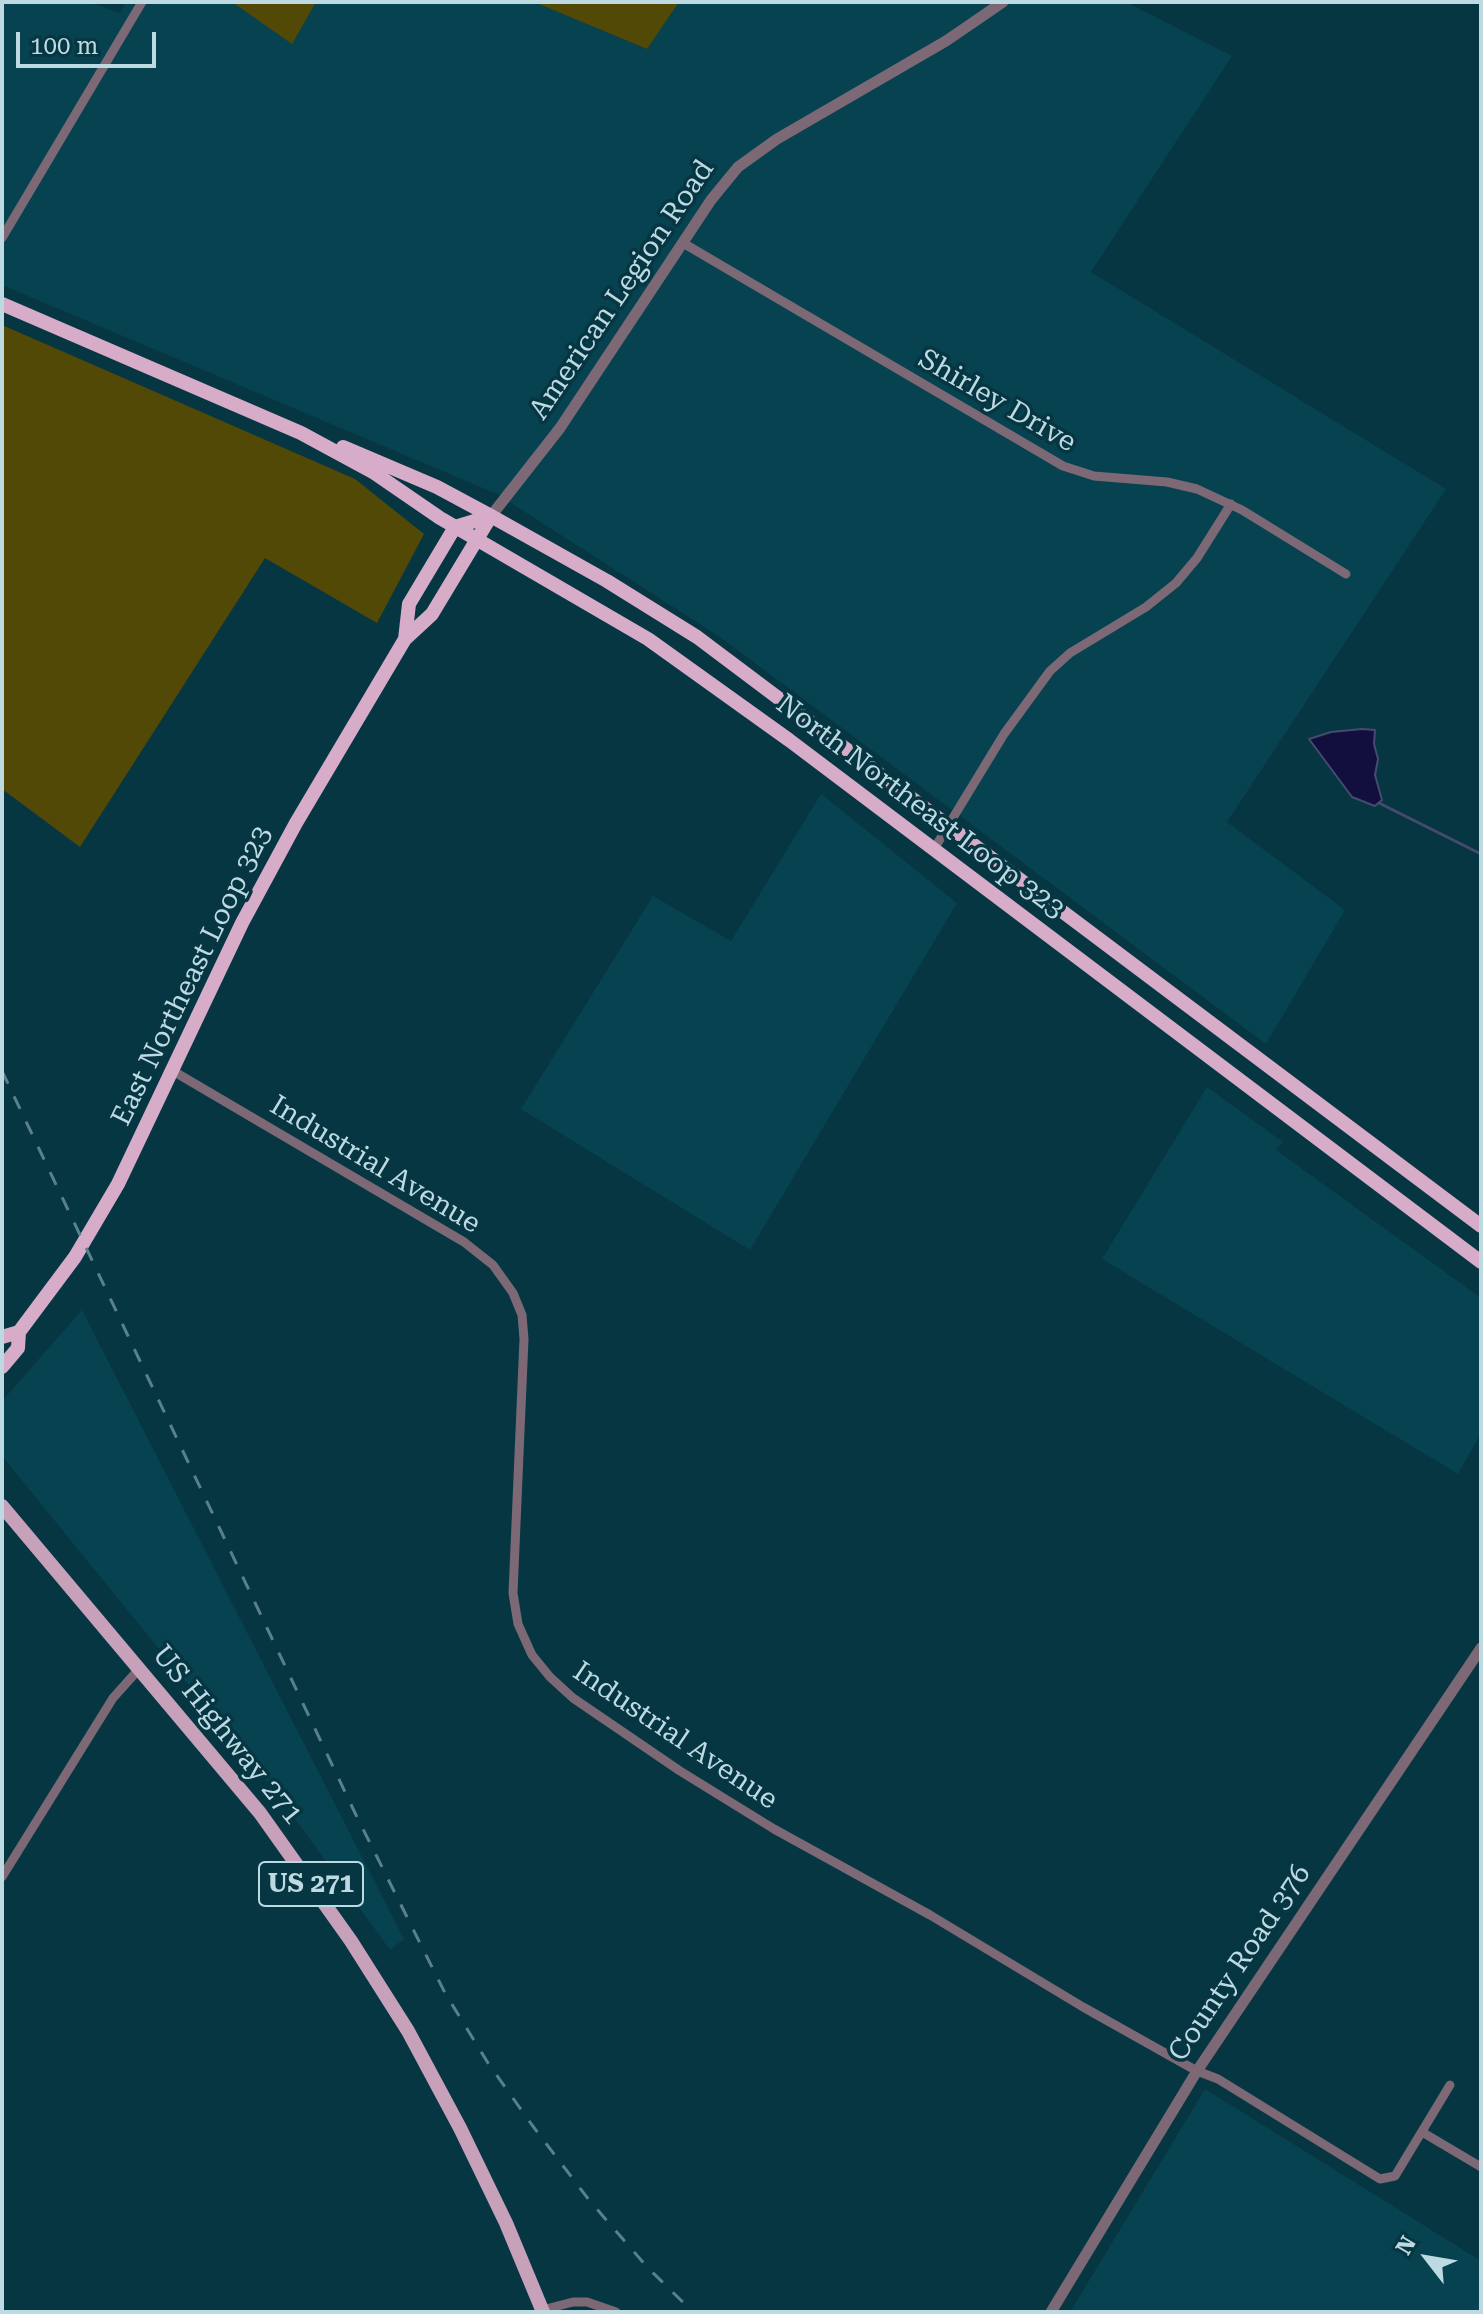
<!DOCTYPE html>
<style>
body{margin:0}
#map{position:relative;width:1483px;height:2314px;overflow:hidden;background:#063642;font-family:"Roboto Serif",serif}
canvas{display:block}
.frame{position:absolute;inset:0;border:4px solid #bdd9e2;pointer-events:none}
.north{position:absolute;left:1387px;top:2218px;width:80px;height:80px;-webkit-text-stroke:6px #063642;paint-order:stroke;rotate:301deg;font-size:22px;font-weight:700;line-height:32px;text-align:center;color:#bdd9e2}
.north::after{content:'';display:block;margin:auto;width:28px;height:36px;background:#bdd9e2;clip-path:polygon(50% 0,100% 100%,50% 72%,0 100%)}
.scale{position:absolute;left:16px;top:32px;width:140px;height:36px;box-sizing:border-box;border:4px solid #bdd9e2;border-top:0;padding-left:10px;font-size:24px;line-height:28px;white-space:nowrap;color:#bdd9e2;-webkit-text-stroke:6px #063642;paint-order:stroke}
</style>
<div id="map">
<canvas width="1483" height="2314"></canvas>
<div class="frame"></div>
<div class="north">N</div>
<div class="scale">100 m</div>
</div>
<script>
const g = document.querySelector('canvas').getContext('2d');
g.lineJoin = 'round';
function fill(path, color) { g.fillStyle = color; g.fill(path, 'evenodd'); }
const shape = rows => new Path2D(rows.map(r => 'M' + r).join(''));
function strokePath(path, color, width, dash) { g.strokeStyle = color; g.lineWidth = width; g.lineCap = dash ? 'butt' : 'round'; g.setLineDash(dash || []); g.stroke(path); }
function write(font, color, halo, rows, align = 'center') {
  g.font = font + ' "Roboto Serif",serif'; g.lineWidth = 7; g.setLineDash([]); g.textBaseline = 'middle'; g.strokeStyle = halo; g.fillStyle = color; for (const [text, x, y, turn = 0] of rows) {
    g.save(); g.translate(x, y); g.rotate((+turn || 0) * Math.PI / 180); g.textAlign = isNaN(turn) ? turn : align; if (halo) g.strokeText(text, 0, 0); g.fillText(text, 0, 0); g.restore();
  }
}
fill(shape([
 [2,2,89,2,120,13,126,2,232,2,292,43,316,2,534,2,647,49,679,2,1126,2,1232,56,1091,272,1446,489,1227,822,1345,910,1266,1044,720,637,497,494,2,285],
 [821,794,957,903,750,1250,521,1109,653,896,731,941],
 [1207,1087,1283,1142,1276,1150,1481,1298,1481,1433,1458,1474,1102,1259],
 [82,1310,404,1939,390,1950,277,1794,2,1456,2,1401],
 [1205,2089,1481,2261,1481,2312,1070,2312]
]), '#074250');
fill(shape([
 [232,2,316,2,292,44],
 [534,2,679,2,647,49],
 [2,325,355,479,424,534,377,623,265,558,80,847,2,789]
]), '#534906');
const water = shape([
 [1362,729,1375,730,1374,744,1378,759,1375,775,1382,800,1375,806,1352,797,1309,739,1331,732,1362,729]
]);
fill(water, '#120e3e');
strokePath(water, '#454b6f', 2);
strokePath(shape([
 [1379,803,1481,854]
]), '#454b6f', 3);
strokePath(shape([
 [2,238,142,2],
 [683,243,1063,466,1094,476,1167,482,1197,489,1242,510,1346,574],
 [934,849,1004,734,1050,671,1070,653,1146,607,1176,583,1197,558,1231,504],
 [173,1071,464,1242,493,1265,513,1293,522,1315,524,1339,513,1593,518,1624,532,1655,550,1677,573,1698,680,1771,774,1829,930,1915,1083,2007,1197,2071,1218,2079,1380,2179,1395,2176,1450,2085],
 [2,1877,113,1698,139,1669],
 [1422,2132,1481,2167],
 [542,2310,573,2302,587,2302,616,2312]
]), '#7c6975', 9);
strokePath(shape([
 [491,516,560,428,711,200,738,167,777,139,946,41,1003,2],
 [1051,2312,1197,2071,1481,1648]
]), '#7c6975', 11);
strokePath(shape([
 [2,1506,260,1813,351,1941,408,2031,460,2128,506,2223,543,2312]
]), '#c7a1ba', 14);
strokePath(shape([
 [2,304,301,433,373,472,440,518,648,639,789,740,1481,1262],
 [343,447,437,487,491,516,607,581,697,637,1481,1226],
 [405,639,409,604,455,527,491,516],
 [2,1337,19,1332],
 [2,1367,18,1348,19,1332,75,1257,118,1184,242,923,296,823,405,639,432,614,491,516]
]), '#d6acc8', 14);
strokePath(shape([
 [2,1071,356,1815,445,1993,488,2063,532,2125,589,2200,648,2268,693,2312]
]), '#5a818b', 3, [14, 14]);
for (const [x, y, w] of [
 [311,1884,104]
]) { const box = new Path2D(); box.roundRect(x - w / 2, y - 22, w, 44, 6); g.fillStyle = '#063642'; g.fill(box); strokePath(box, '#bdd9e2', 2); }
write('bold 26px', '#bdd9e2', null, [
 ["US 271",311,1884]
]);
write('28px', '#bdd9e2', '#063642', [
 ["American Legion Road",622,290,-56],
 ["Shirley Drive",997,401,30],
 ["North Northeast Loop 323",920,807,37],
 ["East Northeast Loop 323",192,976,-64],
 ["Industrial Avenue",375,1165,31],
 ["US Highway 271",227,1735,51],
 ["Industrial Avenue",675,1736,34],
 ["County Road 376",1240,1963,-56]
]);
</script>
